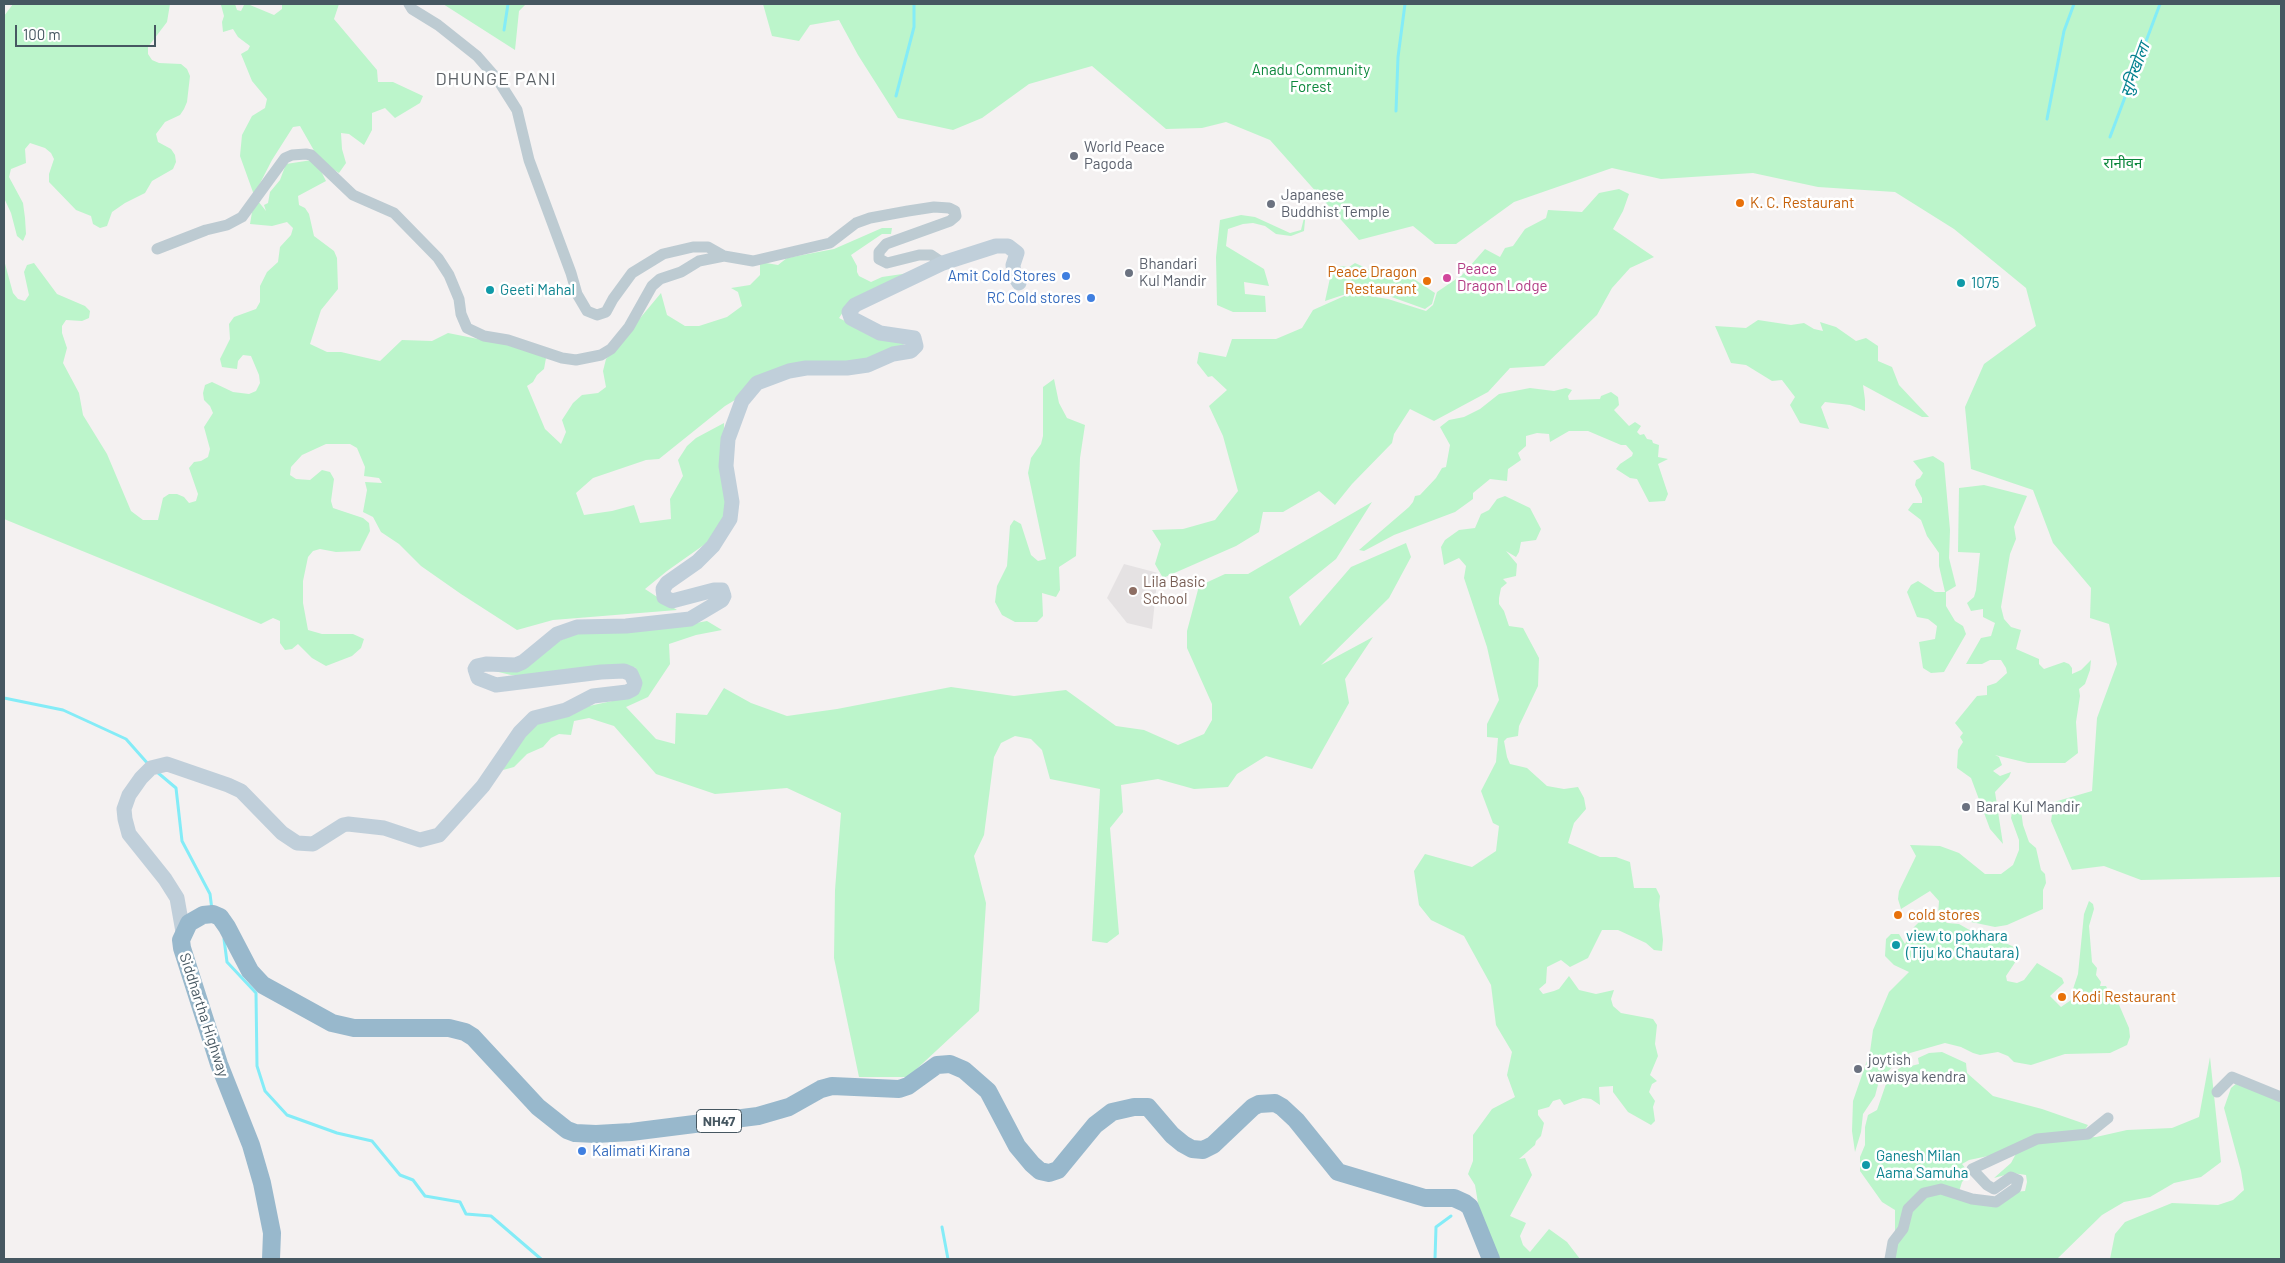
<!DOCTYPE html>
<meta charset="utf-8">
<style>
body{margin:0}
#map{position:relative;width:2285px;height:1263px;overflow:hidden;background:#f4f1f1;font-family:Barlow,sans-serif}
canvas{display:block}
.frame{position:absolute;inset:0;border:5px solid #465761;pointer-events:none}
.scale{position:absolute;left:15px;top:25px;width:141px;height:22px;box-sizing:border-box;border:2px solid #465761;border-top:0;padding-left:6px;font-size:15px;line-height:18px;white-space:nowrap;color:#465761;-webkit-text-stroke:4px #fff;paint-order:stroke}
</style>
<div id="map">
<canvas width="2285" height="1263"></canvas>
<div class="frame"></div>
<div class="scale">100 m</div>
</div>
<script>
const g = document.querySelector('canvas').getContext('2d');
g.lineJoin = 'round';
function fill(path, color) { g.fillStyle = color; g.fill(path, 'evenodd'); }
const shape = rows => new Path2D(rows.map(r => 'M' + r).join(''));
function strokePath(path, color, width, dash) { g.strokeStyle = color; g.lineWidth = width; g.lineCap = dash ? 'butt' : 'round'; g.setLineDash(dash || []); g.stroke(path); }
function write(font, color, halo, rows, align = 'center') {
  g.font = font + ' Barlow,"Noto Sans Devanagari",sans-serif'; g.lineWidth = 5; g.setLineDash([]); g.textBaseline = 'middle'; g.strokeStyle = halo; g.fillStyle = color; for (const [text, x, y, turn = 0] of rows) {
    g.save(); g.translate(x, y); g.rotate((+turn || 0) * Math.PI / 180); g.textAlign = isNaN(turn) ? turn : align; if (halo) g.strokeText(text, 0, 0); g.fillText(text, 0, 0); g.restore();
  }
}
fill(shape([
 [1124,564,1158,573,1152,629,1127,623,1107,598]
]), '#e5e2e3');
fill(shape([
 [13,4,170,4,167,22,148,47,148,54,152,60,159,63,181,64,187,69,190,76,187,102,184,109,180,115,165,122,156,134,158,142,171,149,175,155,176,162,173,169,152,181,145,193,125,203,112,212,107,226,100,228,93,224,91,216,76,210,49,182,49,174,54,159,51,153,45,148,30,143,25,149,26,163,11,169,9,177,23,203,25,218,26,234,23,241,17,236,11,213,4,198,4,16],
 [223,4,235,4,237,10,241,11,244,5,250,5,274,15,282,9,282,4,339,4,334,19,377,70,378,82,393,82,423,96,420,103,395,118,385,108,372,113,372,130,364,145,349,134,341,133,342,149,346,163,339,173,320,161,300,126,293,127,272,160,254,195,240,156,242,135,252,116,265,108,267,99,252,81,241,54,248,50,250,46,238,37,233,29,223,32,222,22,224,16,221,5],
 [443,4,526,4,519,11,515,50],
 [763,4,2281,4,2281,877,2141,880,2104,866,2072,870,2051,821,2054,802,2092,791,2097,718,2117,664,2109,624,2090,618,2091,588,2053,543,2033,490,1971,469,1965,407,1984,364,2036,326,2026,288,1954,229,1895,192,1818,187,1753,173,1661,179,1612,168,1514,202,1456,244,1435,244,1413,226,1359,240,1270,140,1226,122,1202,128,1166,129,1092,66,1029,84,982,118,953,130,898,118,858,55,839,20,810,25,799,41,772,36],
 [312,160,320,169,326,181,298,196,299,205,305,208,309,214,314,236,334,251,337,258,338,289,321,310,310,344,327,352,341,352,380,361,402,340,432,341,448,333,513,346,546,358,544,369,537,375,533,382,527,386,545,429,561,444,566,432,562,420,573,403,582,395,598,393,606,387,603,371,606,359,661,293,667,315,685,326,699,326,727,317,742,306,738,292,731,288,750,285,760,275,760,262,778,265,787,258,834,249,882,228,892,228,891,234,882,234,851,255,857,266,857,272,859,276,871,282,882,277,909,273,845,309,839,318,849,323,906,341,902,347,859,364,815,364,735,400,725,406,659,459,646,460,593,478,576,493,584,515,612,511,634,505,640,523,671,519,670,499,683,476,678,460,687,446,696,438,724,423,723,488,728,516,708,542,667,571,645,589,677,610,553,620,517,630,461,594,421,566,399,544,381,532,373,517,363,512,367,490,365,482,382,483,379,478,364,476,365,467,357,448,350,444,326,444,302,455,291,467,290,475,296,479,310,480,322,470,330,472,334,479,331,501,333,508,363,518,369,523,370,531,360,551,336,552,320,549,313,551,308,557,303,581,303,603,308,630,322,634,353,634,364,639,361,648,352,656,326,666,312,658,298,644,292,649,285,650,280,643,280,621,273,618,261,624,4,519,4,260,13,293,18,299,25,301,29,295,24,272,27,265,34,263,57,294,85,306,90,311,89,318,82,321,66,320,62,326,62,333,67,348,63,363,79,393,83,415,107,454,131,511,143,520,158,520,163,498,169,494,177,494,184,497,189,503,196,501,198,494,189,468,194,462,201,461,208,457,210,449,204,427,213,413,210,406,204,400,203,393,205,385,212,382,233,392,249,394,256,391,260,383,259,375,251,356,243,355,238,361,237,369,222,367,220,359,230,339,229,324,234,317,256,309,260,302,260,286,267,272,278,262,280,247,291,235,293,228,287,222,272,226,250,224,252,212,258,201,266,211,264,205,268,203,270,192,280,180,286,164],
 [1619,189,1629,194,1623,211,1613,229,1654,257,1630,268,1612,288,1597,315,1544,366,1510,368,1488,392,1434,421,1410,409,1394,434,1392,443,1352,484,1335,505,1319,491,1283,512,1263,512,1259,532,1236,546,1163,578,1155,564,1161,544,1152,530,1183,529,1215,520,1238,491,1223,436,1209,406,1227,390,1212,376,1208,377,1197,363,1199,352,1226,357,1232,339,1276,339,1302,328,1313,310,1351,293,1388,299,1426,311,1433,305,1437,292,1462,275,1485,249,1500,257,1505,248,1513,246,1525,229,1546,218,1548,210,1582,212,1599,193],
 [1306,210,1304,231,1291,236,1276,234,1265,226,1253,223,1243,224,1228,229,1226,246,1264,269,1269,286,1244,282,1245,294,1265,296,1266,312,1233,312,1217,305,1216,257,1220,220,1241,215,1255,217,1290,233,1301,230],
 [1355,263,1379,274,1396,271,1397,276,1411,277,1435,293,1432,304,1425,309,1386,295,1370,295,1355,291,1325,301,1330,278,1340,266,1349,267],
 [1758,320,1791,325,1804,323,1814,329,1823,331,1820,322,1836,327,1856,341,1866,338,1878,346,1878,361,1892,367,1899,385,1929,417,1922,417,1863,385,1865,400,1865,411,1850,405,1825,402,1821,407,1829,429,1800,423,1790,405,1795,397,1782,380,1772,381,1746,365,1731,363,1715,326,1746,328],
 [1054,379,1059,403,1067,418,1085,425,1080,458,1076,556,1059,567,1060,590,1056,597,1042,593,1043,616,1037,622,1015,622,1002,615,995,602,997,586,1007,566,1010,526,1014,520,1021,524,1031,555,1038,561,1046,559,1028,473,1031,458,1041,444,1043,436,1043,387],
 [1530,388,1554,391,1566,388,1572,390,1568,396,1569,400,1600,399,1601,396,1611,392,1618,397,1619,405,1614,410,1629,426,1635,422,1641,426,1637,432,1640,435,1644,434,1647,439,1652,440,1653,443,1659,445,1658,457,1668,459,1658,464,1668,494,1665,501,1649,502,1637,479,1630,478,1616,469,1620,464,1632,456,1633,453,1626,445,1621,445,1588,431,1569,431,1550,442,1549,434,1537,433,1526,436,1526,446,1518,453,1521,460,1508,469,1507,481,1490,479,1473,493,1473,499,1455,512,1394,535,1364,551,1359,550,1409,507,1413,502,1415,496,1420,495,1436,478,1442,468,1446,467,1450,445,1440,427,1449,420,1464,417,1480,409,1499,394],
 [1933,456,1944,463,1950,530,1949,558,1956,586,1946,592,1946,606,1955,621,1963,626,1966,634,1944,672,1931,673,1923,668,1919,642,1935,639,1937,626,1928,619,1917,617,1907,592,1911,585,1918,581,1935,592,1945,592,1939,566,1939,553,1927,536,1921,520,1908,510,1913,503,1922,503,1922,498,1915,485,1916,480,1920,478,1923,473,1913,461],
 [1984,485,2027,496,2014,527,2016,539,2010,554,2001,607,2004,619,2011,627,2021,630,2016,649,2039,659,2039,664,2044,669,2064,662,2069,664,2072,668,2072,674,2081,670,2091,660,2090,670,2085,684,2079,689,2080,696,2076,722,2078,753,2065,763,2028,763,1995,755,1999,757,2002,765,1993,771,2000,776,2011,772,2009,777,1995,792,2003,844,1990,829,1971,778,1957,768,1958,750,1963,742,1960,737,1963,733,1955,723,1977,696,1987,695,1987,686,1996,683,2007,673,2006,668,2001,660,1990,660,1982,664,1966,664,1981,638,1991,636,1995,623,1983,617,1983,609,1971,611,1967,603,1974,597,1976,590,1980,553,1958,552,1959,488],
 [1505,496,1530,508,1541,529,1536,540,1521,542,1519,552,1516,557,1506,551,1517,564,1516,576,1503,579,1507,583,1501,588,1499,598,1499,604,1504,611,1509,626,1523,628,1539,658,1538,686,1519,726,1518,736,1507,738,1504,741,1507,757,1510,764,1527,768,1547,786,1564,789,1578,787,1584,798,1586,809,1574,823,1568,843,1600,857,1616,857,1630,862,1634,888,1656,888,1660,896,1659,905,1663,940,1662,951,1654,950,1646,943,1618,930,1602,930,1588,958,1570,967,1561,960,1547,967,1546,983,1539,989,1543,994,1554,991,1559,989,1569,976,1579,990,1596,994,1614,990,1611,999,1613,1006,1621,1013,1653,1019,1657,1025,1655,1044,1658,1056,1650,1075,1657,1081,1652,1084,1649,1092,1655,1101,1653,1107,1655,1121,1651,1125,1628,1112,1613,1092,1613,1086,1599,1087,1600,1105,1591,1099,1583,1098,1564,1105,1560,1099,1553,1101,1549,1107,1538,1110,1538,1115,1544,1123,1541,1136,1536,1141,1535,1145,1519,1159,1525,1158,1532,1175,1510,1216,1526,1223,1520,1236,1523,1245,1530,1252,1549,1229,1567,1242,1580,1259,1494,1259,1481,1221,1475,1185,1468,1174,1473,1161,1473,1135,1492,1109,1515,1097,1507,1075,1512,1052,1496,1025,1491,985,1464,936,1431,920,1419,905,1414,871,1425,854,1472,867,1496,851,1499,826,1493,823,1481,791,1496,762,1498,738,1487,737,1487,724,1499,700,1487,647,1464,578,1466,566,1459,558,1444,565,1441,547,1445,540,1459,530,1475,528,1481,514,1489,510,1497,499],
 [1372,502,1336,559,1289,597,1300,626,1351,567,1406,543,1411,557,1389,598,1321,665,1373,637,1345,679,1349,703,1312,769,1266,756,1237,774,1228,787,1194,789,1158,779,1121,785,1123,812,1110,828,1119,934,1107,943,1092,941,1100,789,1050,779,1042,750,1031,739,1015,736,1001,743,994,757,984,835,974,856,986,903,979,1011,908,1077,859,1077,834,958,835,890,841,813,787,788,715,794,656,774,614,726,589,718,574,721,571,735,559,734,551,738,543,747,527,754,514,767,503,770,505,762,532,726,589,706,612,701,637,690,638,679,636,668,627,666,538,675,511,675,490,670,585,630,679,626,707,621,722,630,696,635,669,644,670,664,648,697,626,707,656,739,675,744,676,713,707,715,724,688,751,703,787,716,837,709,951,687,1014,696,1066,690,1116,726,1144,730,1178,745,1204,734,1212,720,1212,704,1187,648,1187,631,1199,586,1225,574,1248,574],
 [2014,800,2020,803,2023,825,2029,842,2036,848,2041,870,2045,874,2046,883,2043,890,2043,909,2007,925,1995,927,1938,915,1939,901,1930,891,1901,909,1898,899,1899,891,1916,856,1910,845,1940,846,1959,853,1985,874,2001,874,2013,865,2019,850,2019,840,2011,818],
 [2089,901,2093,904,2094,909,2089,926,2092,962,2097,968,2096,975,2101,982,2100,986,2106,986,2110,995,2117,1000,2129,1028,2130,1037,2127,1045,2110,1053,2065,1054,2031,1065,2014,1062,2008,1056,1998,1052,1980,1055,1973,1053,1961,1047,1945,1043,1910,1053,1898,1061,1879,1081,1875,1096,1863,1114,1861,1132,1855,1152,1852,1131,1853,1101,1870,1052,1873,1030,1889,992,1909,972,1894,965,1885,956,1886,939,1891,934,1899,934,1905,944,1914,927,1920,921,1930,919,1941,918,1947,923,1959,924,1973,932,1981,929,1989,935,2014,947,2019,952,2018,958,2006,976,2007,981,2017,983,2024,980,2037,963,2062,978,2064,983,2050,996,2061,1007,2074,998,2072,992,2078,974,2084,914],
 [1942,1052,1966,1063,1967,1073,1993,1096,2042,1109,2088,1125,2083,1133,2065,1135,2037,1134,1993,1155,1969,1160,1962,1164,1970,1174,1962,1182,1957,1198,1991,1206,2002,1202,2014,1192,2025,1191,2027,1182,2026,1175,2012,1173,1994,1178,2011,1163,2019,1148,2036,1140,2096,1137,2127,1130,2172,1128,2199,1117,2210,1057,2221,1162,2201,1177,2174,1183,2150,1197,2124,1202,2102,1215,2057,1259,1895,1259,1895,1210,1882,1202,1860,1171,1860,1157,1865,1145,1865,1127,1868,1115,1877,1110,1886,1084,1897,1070,1906,1064,1911,1066,1919,1064,1918,1058,1929,1053],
 [2238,1082,2281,1099,2281,1259,2110,1259,2115,1234,2125,1222,2172,1203,2218,1205,2233,1200,2244,1190,2241,1171,2224,1108,2231,1088]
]), '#bcf5cb');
strokePath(shape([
 [504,30,508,4],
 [896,96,914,27,914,4],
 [1396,111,1398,57,1405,4],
 [2047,119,2064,31,2074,4],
 [2110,137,2160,4],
 [4,698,63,710,87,721,126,739,149,765],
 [157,772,176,788,182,841,210,894,212,910],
 [224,939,227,962,256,993,257,1066,265,1091,287,1115,337,1133,372,1141,400,1175,413,1180,425,1196,460,1202,466,1214,491,1216,541,1259],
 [942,1227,948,1259],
 [1435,1259,1436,1227,1451,1216]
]), '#84ecf7', 3);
strokePath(shape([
 [409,4,412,9,438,25,477,56,498,80,517,110,529,160,571,273,577,294,587,311,597,315,606,312,613,299,632,273,663,254,693,247,708,247,724,256,753,261,830,243,856,223,870,218,908,211,934,207,949,208,955,211,956,216,950,221,886,244,879,252,879,259,887,263,919,255,931,255,943,263],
 [157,249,206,230,227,225,242,217,285,158,292,155,306,154,311,155,353,195,394,213,438,258,449,275,459,299,461,314,467,328,484,336,508,340,562,358,576,360,601,355,611,349,629,327,652,286,660,279,681,272,699,261,724,256],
 [2217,1092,2232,1077,2281,1097],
 [1890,1259,1893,1242,1903,1229,1908,1209,1924,1193,1941,1189,1972,1199,1996,1202,2016,1188,2018,1180,2011,1177,1994,1189,1987,1185,1972,1169,2037,1139,2088,1134,2108,1118]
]), '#bdcbd2', 11);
strokePath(shape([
 [183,932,177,898,165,879,129,834,125,819,124,809,129,795,141,778,151,768,167,764,228,785,241,791,282,833,297,843,313,844,343,825,348,824,384,828,420,840,439,835,483,786,520,732,534,718,566,710,593,696,627,692,633,689,635,683,631,674,624,671,601,672,496,685,478,678,475,669,477,666,486,664,516,665,523,662,557,634,577,627,626,626,690,619,722,600,724,596,722,590,714,590,672,601,664,597,663,589,667,583,697,562,713,546,730,519,732,502,726,466,728,439,742,401,757,383,789,371,806,368,847,368,868,365,893,354,911,351,916,346,914,338,880,333,851,318,849,312,855,305,943,263,996,246,1008,246,1017,253,1013,265,1014,275,1019,283]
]), '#c0cfda', 15);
strokePath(shape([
 [271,1259,272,1233,262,1183,251,1145,219,1064,182,948,181,940,189,923,203,915,213,914,220,917,227,927,250,971,263,985,332,1023,354,1028,449,1028,465,1032,473,1037,538,1107,567,1130,575,1133,596,1134,631,1132,758,1116,789,1107,821,1089,832,1086,899,1089,908,1086,937,1065,950,1064,964,1070,988,1091,1017,1146,1032,1164,1040,1171,1049,1173,1058,1170,1095,1125,1112,1112,1134,1107,1148,1107,1172,1135,1183,1144,1192,1149,1203,1150,1213,1145,1253,1107,1259,1104,1275,1103,1282,1107,1296,1120,1338,1172,1425,1198,1454,1198,1465,1203,1470,1207,1491,1259]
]), '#98b8cc', 18);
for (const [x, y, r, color] of [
 [1074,156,5,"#6b7280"],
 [1740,203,5,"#e8710a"],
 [1271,204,5,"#6b7280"],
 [1129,273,5,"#6b7280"],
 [1066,276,5,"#3f7fe0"],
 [1447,278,5,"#d1479c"],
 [1427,281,5,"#e8710a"],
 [1961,283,5,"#0f9aa8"],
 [490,290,5,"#0f9aa8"],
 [1091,298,5,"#3f7fe0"],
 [1133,591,5,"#8d6e63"],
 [1966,807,5,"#6b7280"],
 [1898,915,5,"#e8710a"],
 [1896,945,5,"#0f9aa8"],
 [2062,997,5,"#e8710a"],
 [1858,1069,5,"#6b7280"],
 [582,1151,5,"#3f7fe0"],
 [1866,1165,5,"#0f9aa8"]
]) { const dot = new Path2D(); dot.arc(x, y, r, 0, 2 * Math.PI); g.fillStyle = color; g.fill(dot); strokePath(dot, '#fff', 2); }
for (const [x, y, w] of [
 [719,1121,45]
]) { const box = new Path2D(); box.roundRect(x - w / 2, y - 11.5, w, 23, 4); g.fillStyle = '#fff'; g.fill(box); strokePath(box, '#465761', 1); }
write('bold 14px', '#465761', null, [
 ["NH47",719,1121]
]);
write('15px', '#0c873c', '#fff', [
 ["Anadu Community",1311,70],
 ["Forest",1311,87],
 ["रानीवन",2123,163]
]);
write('15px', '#5b616d', '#fff', [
 ["World Peace",1084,147],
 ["Pagoda",1084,164],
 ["Japanese",1281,195],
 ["Buddhist Temple",1281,212],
 ["Bhandari",1139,264],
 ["Kul Mandir",1139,281],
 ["Baral Kul Mandir",1976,807],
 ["joytish",1868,1060],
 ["vawisya kendra",1868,1077]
], 'left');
write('15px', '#c56008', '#fff', [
 ["K. C. Restaurant",1750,203],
 ["Peace Dragon",1417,272,"right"],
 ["Restaurant",1417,289,"right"],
 ["cold stores",1908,915],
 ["Kodi Restaurant",2072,997]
], 'left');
write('15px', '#b23c85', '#fff', [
 ["Peace",1457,269],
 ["Dragon Lodge",1457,286]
], 'left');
write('15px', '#366cbe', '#fff', [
 ["Amit Cold Stores",1056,276],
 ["RC Cold stores",1081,298],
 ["Kalimati Kirana",592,1151,"left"]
], 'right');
write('15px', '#0d838f', '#fff', [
 ["1075",1971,283],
 ["Geeti Mahal",500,290],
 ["view to pokhara",1906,936],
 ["(Tiju ko Chautara)",1906,953],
 ["Ganesh Milan",1876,1156],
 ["Aama Samuha",1876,1173]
], 'left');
write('15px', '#785e54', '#fff', [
 ["Lila Basic",1143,582],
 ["School",1143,599]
], 'left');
write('15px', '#465761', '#fff', [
 ["Siddhartha Highway",204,1015,72]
]);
write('italic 16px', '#048290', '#fff', [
 ["सुनिखोला",2135,70,-70]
]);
g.letterSpacing = '1px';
write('18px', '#5c6267', '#fff', [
 ["DHUNGE PANI",496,79]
]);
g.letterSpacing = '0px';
</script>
